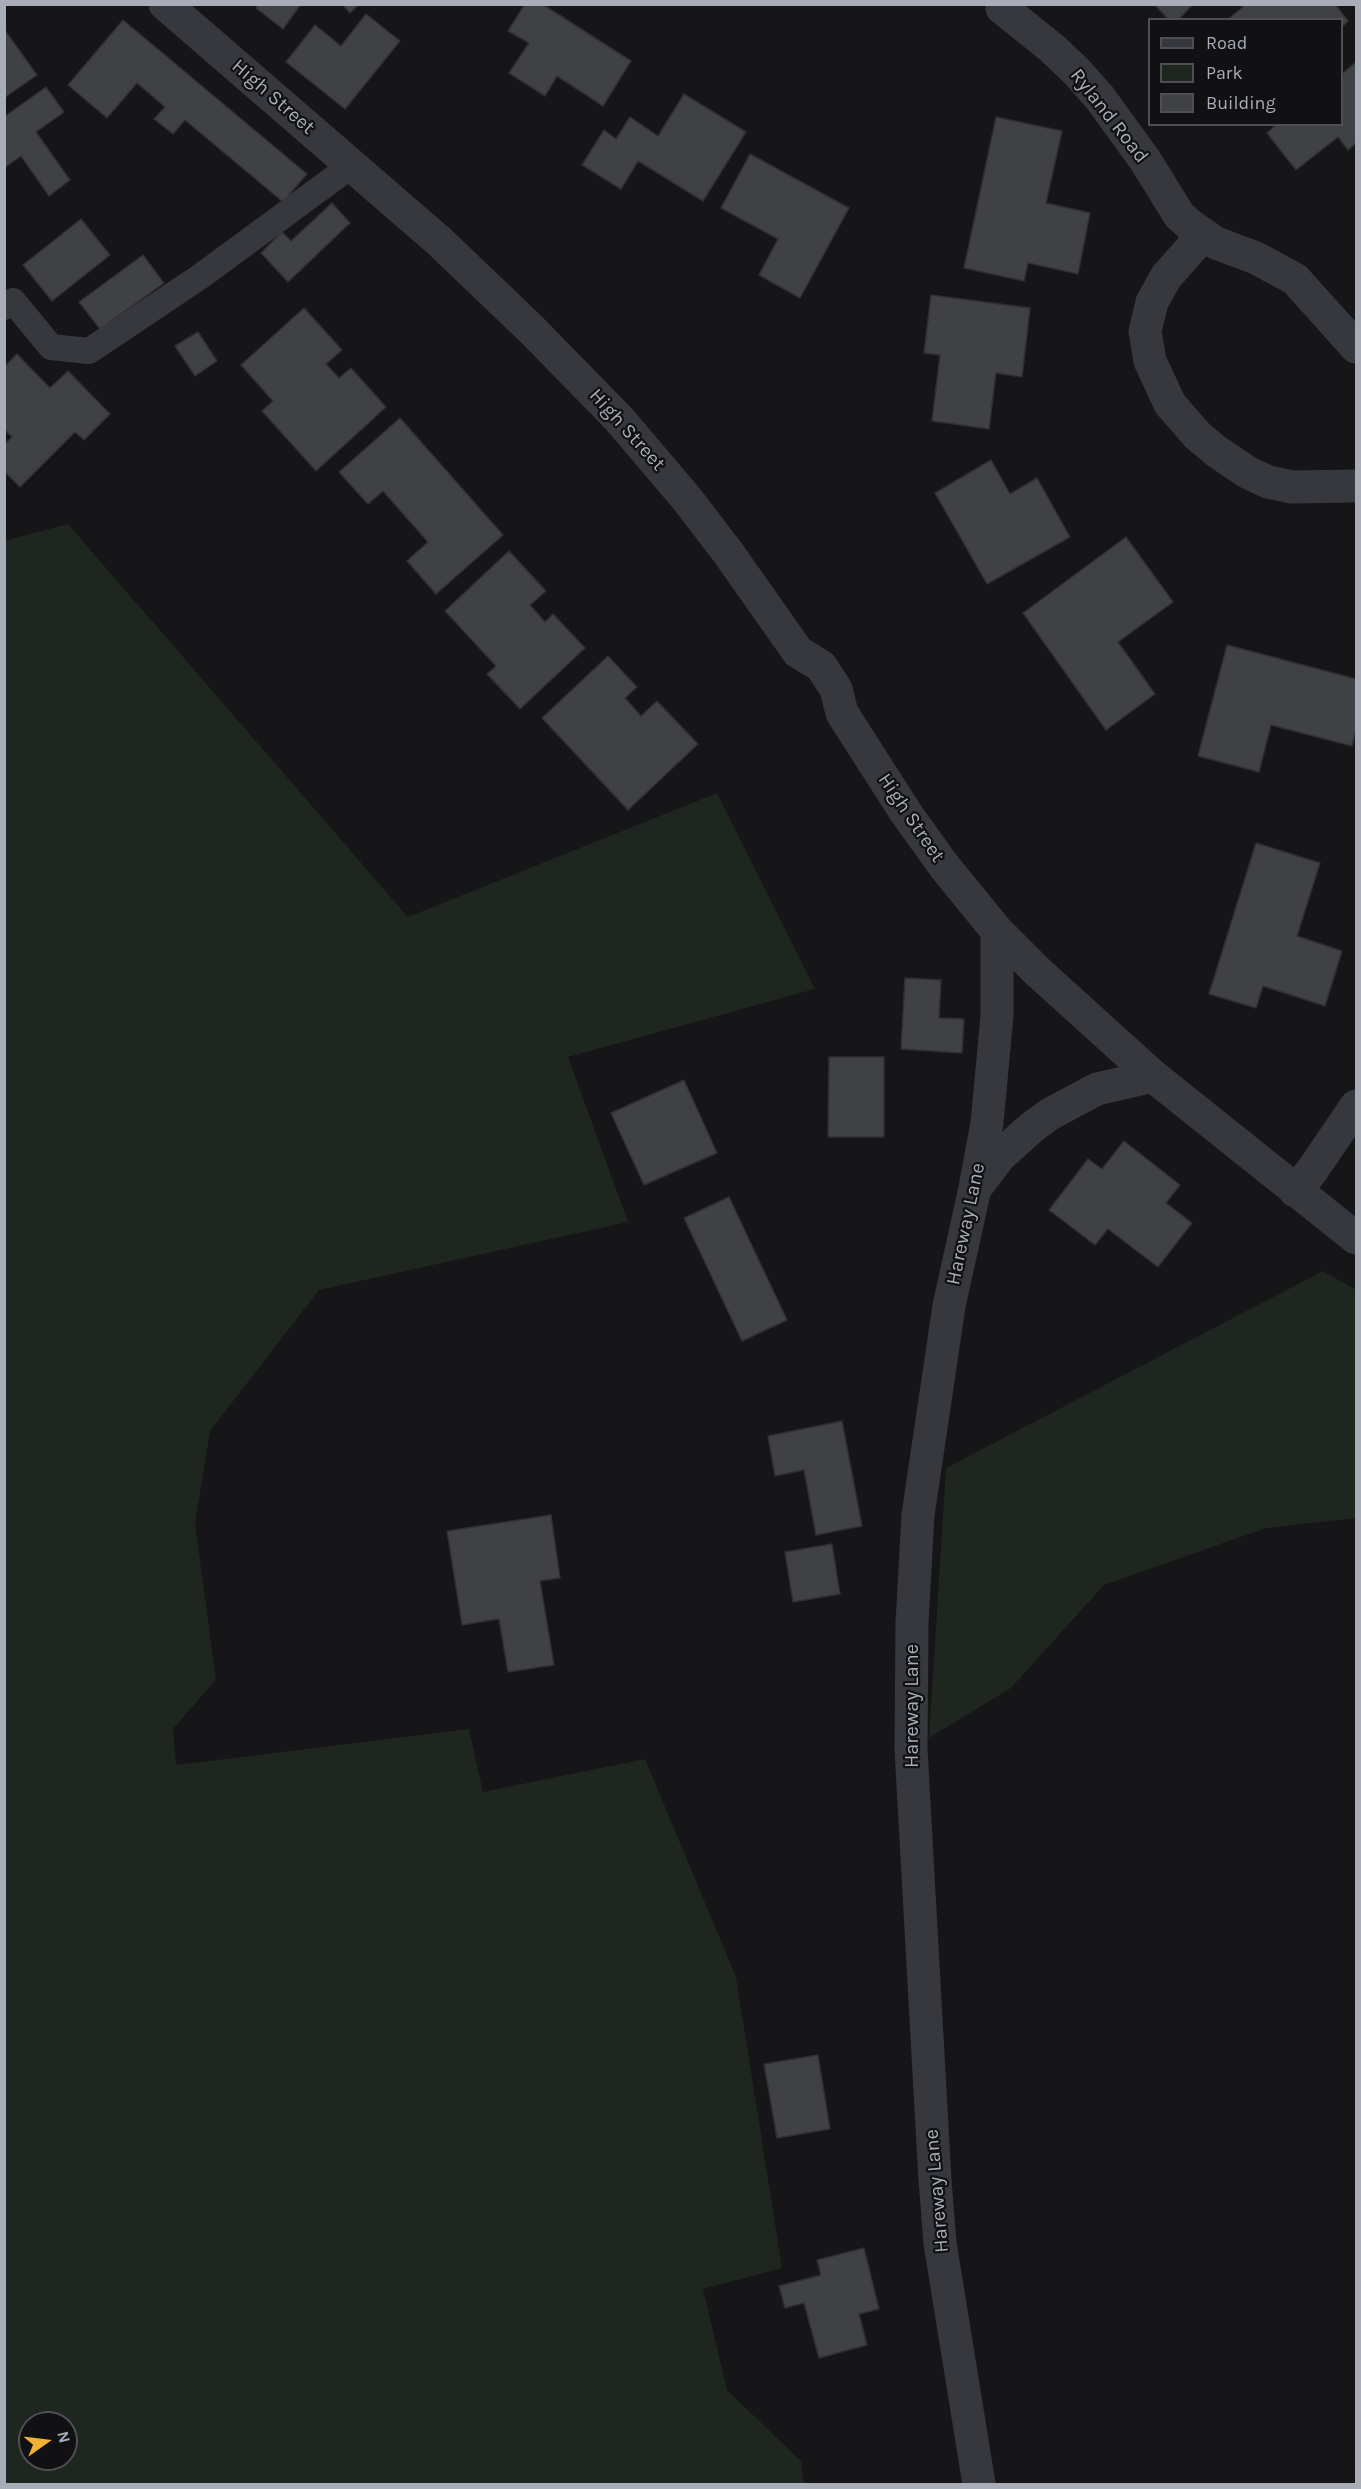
<!DOCTYPE html>
<style>
body{margin:0}
#map{position:relative;width:1361px;height:2489px;overflow:hidden;background:#161618;font-family:Karla,sans-serif}
canvas{display:block}
.frame{position:absolute;inset:0;border:6px solid #a8adb8;pointer-events:none}
.legend{position:absolute;left:1148px;top:18px;width:195px;height:108px;box-sizing:border-box;background:#111113;border:2px solid #4d4f55;margin:0;padding:8px 10px;list-style:none;font-size:18px;color:#a8adb8}
.legend li{display:flex;align-items:center;gap:12px;height:30px}
.legend b{width:30px;border:2px solid #4d4f55}
.north{position:absolute;left:18px;top:2411px;width:60px;height:60px;box-sizing:border-box;background:#111113;border:2px solid #4d4f55;border-radius:50%;rotate:76deg;font-size:16px;font-weight:700;line-height:24px;text-align:center;color:#a8adb8}
.north::after{content:'';display:block;margin:auto;width:21px;height:27px;background:#f2b134;clip-path:polygon(50% 0,100% 100%,50% 72%,0 100%)}
</style>
<div id="map">
<canvas width="1361" height="2489"></canvas>
<div class="frame"></div>
<ul class="legend">
<li><b style="height:8px;background:#37383d"></b>Road</li>
<li><b style="height:16px;background:#1e261f"></b>Park</li>
<li><b style="height:16px;background:#404145"></b>Building</li>
</ul>
<div class="north">N</div>
</div>
<script>
const g = document.querySelector('canvas').getContext('2d');
g.lineJoin = 'round';
function fill(path, color) { g.fillStyle = color; g.fill(path, 'evenodd'); }
const shape = rows => new Path2D(rows.map(r => 'M' + r).join(''));
function strokePath(path, color, width, dash) { g.strokeStyle = color; g.lineWidth = width; g.lineCap = dash ? 'butt' : 'round'; g.setLineDash(dash || []); g.stroke(path); }
function write(font, color, halo, rows, align = 'center') {
  g.font = font + ' Karla,sans-serif'; g.lineWidth = 4.5; g.setLineDash([]); g.textBaseline = 'middle'; g.strokeStyle = halo; g.fillStyle = color; for (const [text, x, y, turn = 0] of rows) {
    g.save(); g.translate(x, y); g.rotate((+turn || 0) * Math.PI / 180); g.textAlign = isNaN(turn) ? turn : align; if (halo) g.strokeText(text, 0, 0); g.fillText(text, 0, 0); g.restore();
  }
}
fill(shape([
 [68,524,408,917,717,793,815,989,568,1057,628,1222,319,1290,210,1431,195,1524,216,1679,173,1729,176,1765,469,1729,483,1792,645,1759,736,1977,782,2268,703,2289,727,2390,801,2461,804,2484,5,2484,4,541],
 [30,2423,66,2423,66,2459,30,2459],
 [1323,1271,1356,1290,1356,1518,1266,1528,1104,1585,1011,1688,929,1738,946,1468]
]), '#1e261f');
const building = shape([
 [259,4,301,4,283,29,256,8,259,4],
 [342,4,359,4,350,13,342,4],
 [525,4,542,4,631,61,603,106,557,76,545,96,509,73,529,43,508,31,525,4],
 [1154,4,1193,4,1178,20,1169,20,1154,4],
 [1241,4,1335,4,1348,21,1342,27,1342,20,1227,20,1243,7,1241,4],
 [366,14,400,41,345,109,286,62,315,25,341,46,366,14],
 [123,20,307,174,283,202,185,120,173,134,154,119,165,107,137,83,107,118,68,85,123,20],
 [4,29,37,75,4,98,4,29],
 [1356,62,1356,143,1348,150,1338,137,1296,170,1267,133,1277,124,1342,124,1342,74,1356,62],
 [46,87,64,112,36,132,70,180,49,196,21,156,4,168,4,117,46,87],
 [684,94,746,132,703,201,638,161,621,189,582,165,604,130,616,139,630,117,658,136,684,94],
 [996,117,1062,131,1046,203,1090,213,1078,274,1028,263,1024,281,964,268,996,117],
 [750,154,849,208,800,298,759,275,778,239,721,208,750,154],
 [332,203,350,223,288,282,261,253,282,232,291,241,332,203],
 [81,219,110,255,52,301,23,265,81,219],
 [143,255,164,283,100,329,79,302,143,255],
 [931,295,1030,308,1022,377,996,373,989,429,932,421,940,355,924,353,931,295],
 [304,308,342,350,326,364,339,378,351,368,386,407,316,471,262,411,273,401,241,365,304,308],
 [198,332,217,361,195,376,175,346,198,332],
 [17,354,50,388,68,371,110,414,84,440,75,432,20,487,4,471,4,445,12,437,4,429,4,367,17,354],
 [400,418,503,535,436,594,407,561,428,542,383,491,368,504,339,472,400,418],
 [991,460,1010,494,1037,478,1070,537,987,584,935,493,991,460],
 [1126,537,1173,602,1118,642,1155,694,1106,730,1023,613,1126,537],
 [509,551,546,591,530,605,545,622,553,614,585,648,520,709,487,674,496,666,445,611,509,551],
 [1227,645,1356,679,1356,729,1352,746,1271,725,1259,772,1198,756,1227,645],
 [608,656,637,687,625,698,641,716,657,701,698,744,628,810,542,718,608,656],
 [1256,843,1320,863,1297,936,1342,951,1325,1006,1263,986,1256,1008,1209,994,1256,843],
 [905,978,941,980,939,1018,964,1019,962,1053,901,1049,905,978],
 [829,1057,884,1057,884,1137,828,1137,829,1057],
 [684,1080,717,1153,644,1185,611,1113,684,1080],
 [1124,1141,1180,1185,1166,1203,1192,1223,1158,1267,1108,1229,1095,1245,1049,1210,1088,1159,1102,1169,1124,1141],
 [729,1197,787,1320,742,1341,684,1218,729,1197],
 [842,1421,862,1526,816,1535,804,1470,775,1476,768,1436,842,1421],
 [551,1515,560,1578,540,1581,554,1665,508,1672,499,1619,462,1625,447,1531,551,1515],
 [832,1544,840,1594,793,1602,785,1552,832,1544],
 [818,2055,830,2129,777,2138,764,2064,818,2055],
 [864,2248,879,2309,859,2314,867,2345,819,2358,804,2303,785,2308,779,2286,821,2275,817,2260,864,2248]
]);
fill(building, '#404145');
strokePath(building, '#303034', 1.5);
strokePath(shape([
 [4,307,13,301,51,347,89,351,201,276,352,165]
]), '#37383d', 26);
strokePath(shape([
 [165,4,439,241,531,329,619,419,687,499,729,554,798,652,821,666,836,689,842,713,906,813,944,866,997,931,1037,971,1153,1076,1356,1238],
 [1002,8,1053,49,1078,73,1100,98,1145,160,1179,215,1190,225,1216,243,1256,258,1295,279,1356,347],
 [1203,235,1166,277,1152,302,1145,331,1150,361,1170,404,1197,435,1216,451,1247,472,1268,482,1292,487,1356,486],
 [977,1186,1000,1156,1031,1128,1050,1114,1097,1089,1153,1076],
 [1295,1191,1311,1172,1356,1106],
 [979,2484,940,2243,935,2180,911,1749,912,1623,918,1515,949,1306,975,1188,987,1123,997,1016,997,931]
]), '#37383d', 33);
write('20px', '#a8adb8', '#111113', [
 ["High Street",273,97,41],
 ["Ryland Road",1109,116,52],
 ["High Street",627,430,48],
 ["High Street",911,818,56],
 ["Hareway Lane",966,1224,-78],
 ["Hareway Lane",912,1706,-90],
 ["Hareway Lane",937,2191,-95]
]);
</script>
